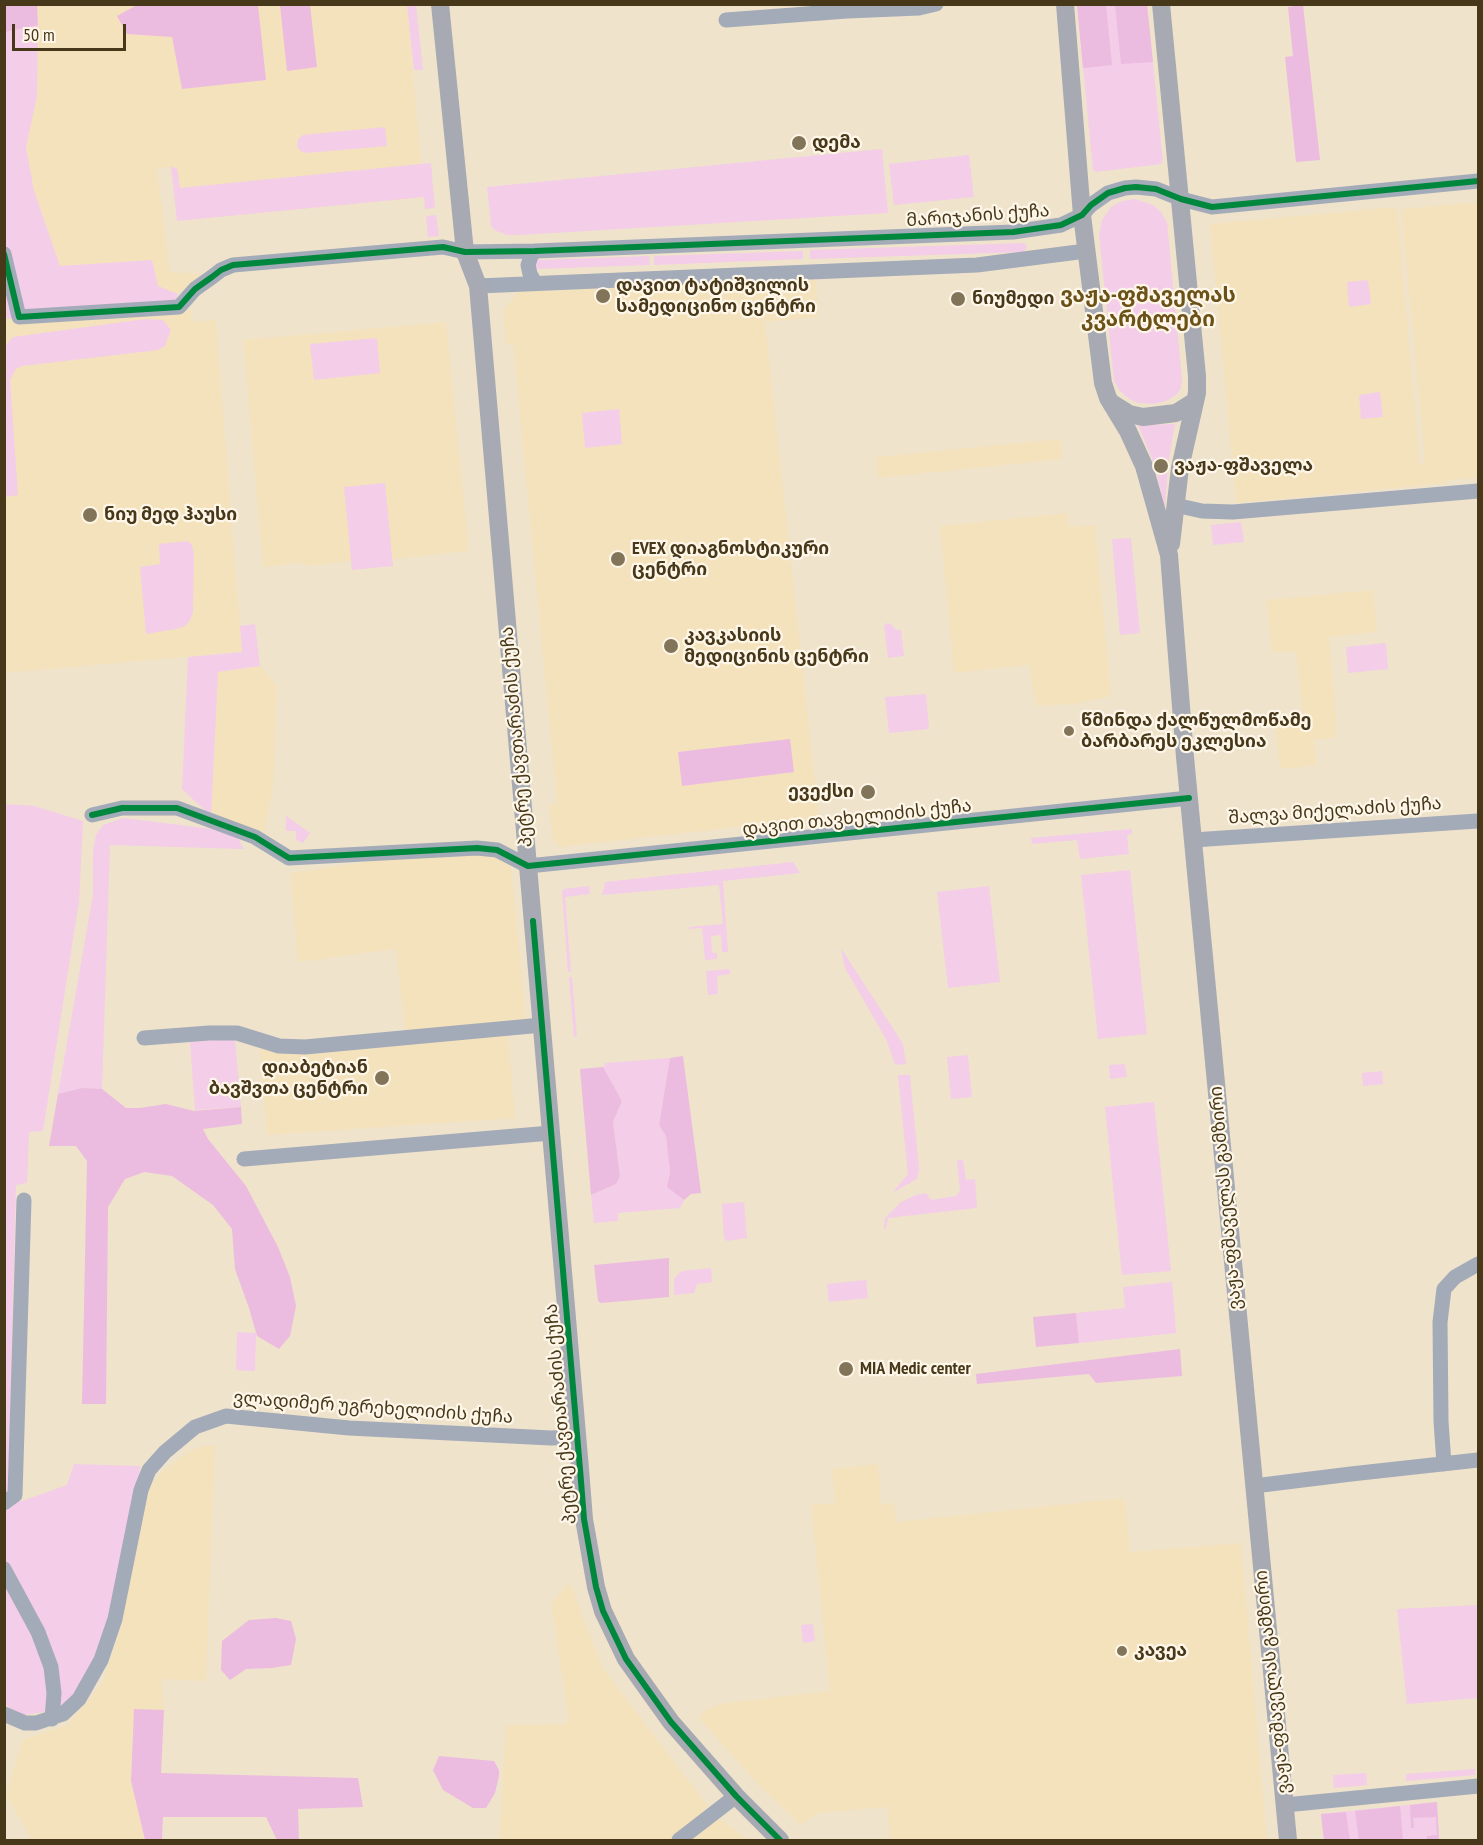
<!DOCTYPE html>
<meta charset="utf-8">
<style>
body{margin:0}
#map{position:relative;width:1483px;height:1845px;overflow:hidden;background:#efe3cc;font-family:"PT Sans Narrow",sans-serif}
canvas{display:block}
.frame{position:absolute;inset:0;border:6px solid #473819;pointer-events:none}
.scale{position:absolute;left:12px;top:24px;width:114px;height:27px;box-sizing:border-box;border:3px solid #473819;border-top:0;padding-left:8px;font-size:18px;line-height:21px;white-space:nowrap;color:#473819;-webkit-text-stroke:4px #fef7e9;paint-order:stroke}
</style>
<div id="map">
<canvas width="1483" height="1845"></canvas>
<div class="frame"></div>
<div class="scale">50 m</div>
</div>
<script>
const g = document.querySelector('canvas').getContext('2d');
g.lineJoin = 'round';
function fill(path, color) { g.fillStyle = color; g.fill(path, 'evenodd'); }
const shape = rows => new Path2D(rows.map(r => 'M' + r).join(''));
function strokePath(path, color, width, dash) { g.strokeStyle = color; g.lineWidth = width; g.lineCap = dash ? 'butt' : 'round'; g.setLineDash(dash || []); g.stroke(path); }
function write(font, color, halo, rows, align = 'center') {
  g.font = font + ' "PT Sans Narrow","Noto Sans Georgian",sans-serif'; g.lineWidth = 4.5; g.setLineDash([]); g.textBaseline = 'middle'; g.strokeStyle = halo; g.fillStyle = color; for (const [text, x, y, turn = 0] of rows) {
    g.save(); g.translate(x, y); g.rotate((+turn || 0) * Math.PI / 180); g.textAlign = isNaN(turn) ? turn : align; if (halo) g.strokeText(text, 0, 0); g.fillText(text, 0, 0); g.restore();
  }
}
fill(shape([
 [5,5,407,5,424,197,177,221,171,167,157,168,170,272,202,274,178,294,158,287,152,260,60,266,34,191,26,147,5,149],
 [1478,202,1478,478,1447,480,1447,483,1236,503,1210,224,1397,207,1420,464,1425,463,1401,209],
 [816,279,818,317,765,322,819,818,560,847,553,841,549,805,557,804,513,343,506,344,503,311,518,292],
 [176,300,191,310,192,322,216,320,242,652,5,673,5,319],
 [446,322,469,551,393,559,393,566,352,570,351,561,309,566,301,563,263,567,243,340],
 [1061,439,1062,459,878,478,876,457],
 [1067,513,1069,527,1095,525,1111,696,1075,704,1036,706,1029,665,954,673,940,526],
 [1373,590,1377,632,1329,637,1337,729,1334,738,1314,740,1317,765,1280,769,1275,722,1303,719,1296,651,1272,653,1266,600],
 [260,666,277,686,273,787,265,831,250,832,211,816,218,672],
 [478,852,504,859,511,864,526,1021,405,1030,396,949,298,962,290,873,386,859],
 [508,1034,515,1118,267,1135,259,1041],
 [215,1445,206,1681,161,1679,164,1710,134,1709,131,1781,145,1840,32,1840,6,1795,22,1740,67,1725,103,1682,122,1624,144,1492,162,1472,189,1451,203,1446],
 [878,1464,881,1504,894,1503,896,1522,1125,1498,1130,1552,1241,1543,1267,1840,890,1840,887,1807,818,1813,800,1825,756,1782,698,1717,711,1707,726,1703,830,1691,811,1505,835,1503,832,1469],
 [570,1582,602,1667,714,1814,748,1840,499,1840,506,1725,565,1724,568,1715,551,1603]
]), '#f4e2bd');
fill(shape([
 [407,5,416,5,423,70,414,70],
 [1077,5,1147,5,1162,152,1163,160,1161,164,1096,172,1093,170],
 [38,25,37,96,26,147,34,191,60,266,152,260,158,286,178,294,176,300,5,319,5,32],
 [385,127,387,146,307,153,300,151,297,146,298,139,303,135],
 [882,149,888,213,520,235,507,235,494,230,491,225,487,187],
 [969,155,974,197,894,205,889,164],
 [431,163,435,208,425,209,424,197,177,221,171,167,177,168,180,188],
 [1135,199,1153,205,1161,212,1167,222,1182,379,1181,388,1176,395,1166,401,1154,404,1138,403,1129,399,1119,390,1114,381,1099,235,1102,220,1111,207,1122,201],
 [436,215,439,236,428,237,426,216],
 [1024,243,1027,247,1024,252,810,259,810,250],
 [803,251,803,259,654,265,654,256],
 [649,256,650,265,536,269,531,263,538,260],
 [1368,280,1371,304,1349,307,1347,282],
 [145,319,163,320,171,330,165,346,158,350,22,366,16,369,10,380,18,495,5,497,4,347,6,345,13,337],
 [377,338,380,373,314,380,310,344],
 [1380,392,1383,417,1361,419,1359,395],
 [619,409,622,444,585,448,582,413],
 [1175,424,1168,465,1165,509,1155,466,1138,425],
 [385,483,393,566,352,570,344,487],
 [1241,522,1244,542,1213,545,1211,525],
 [1131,538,1140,633,1120,635,1112,539],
 [188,541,192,545,194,555,193,613,190,620,185,626,176,629,146,634,140,567,160,564,159,544],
 [887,623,891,624,896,630,901,630,904,656,888,658,884,626],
 [255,624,260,666,218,672,211,816,182,789,188,657,242,652,240,626],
 [1386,643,1388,669,1348,673,1346,647],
 [926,694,929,729,889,733,885,697],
 [4,804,34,806,83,821,79,901,43,1131,29,1132,27,1183,16,1185,8,1503,22,1501,67,1485,74,1464,140,1466,138,1488,105,1631,90,1668,74,1699,57,1710,24,1715,11,1709,4,1703],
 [286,816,310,833,303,843,296,840,296,831,286,831],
 [123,818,220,830,237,837,244,849,110,845,102,1089,82,1088,58,1094,93,895,93,851,96,835,103,825],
 [1132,829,1132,834,1127,835,1129,854,1080,859,1077,840,1032,844,1031,838],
 [793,862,800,873,723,881,728,952,722,952,721,935,711,936,712,953,717,953,717,959,705,960,702,928,689,929,689,927,723,924,719,885,602,895,605,882],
 [1130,870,1147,1034,1098,1039,1081,875],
 [589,886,590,894,565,897,571,971,568,972,562,891,564,889],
 [989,886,1000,982,948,988,937,892],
 [841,948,903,1044,906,1064,895,1065,886,1039,845,968],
 [730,969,730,974,717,976,718,994,708,995,706,971],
 [569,977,572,977,577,1037,574,1037],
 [235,1039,241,1107,195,1110,190,1042],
 [968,1055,972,1097,951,1099,947,1057],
 [670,1058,659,1125,666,1136,670,1172,668,1187,684,1200,680,1208,618,1213,618,1221,594,1223,591,1195,616,1184,620,1176,613,1122,622,1101,603,1067,606,1063],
 [1125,1064,1127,1077,1110,1079,1109,1065],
 [1382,1071,1383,1084,1363,1086,1362,1073],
 [898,1075,910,1075,919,1169,917,1179,892,1193,908,1174],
 [1154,1102,1171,1271,1122,1275,1105,1107],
 [957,1160,963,1160,966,1180,975,1179,977,1208,888,1218,886,1229,884,1229,885,1218,901,1202,916,1195,926,1193,931,1200,956,1196,960,1191],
 [744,1202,747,1238,727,1241,724,1238,722,1204],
 [711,1268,712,1282,697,1284,694,1293,674,1295,674,1279,678,1274,682,1271],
 [866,1280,868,1298,829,1302,827,1284],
 [1172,1282,1176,1333,1079,1343,1076,1313,1125,1308,1123,1287],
 [237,1332,256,1333,255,1371,236,1370],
 [1478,1605,1478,1698,1407,1704,1397,1609],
 [813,1624,815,1641,803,1643,801,1625],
 [1475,1769,1475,1775,1406,1781,1406,1774],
 [1366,1773,1367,1785,1334,1788,1333,1775],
 [1437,1802,1439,1840,1324,1840,1321,1814]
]), '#f4cde8');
fill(shape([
 [5,4,37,5,38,25,5,32],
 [137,5,258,5,266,80,182,89,172,37,127,34,117,16],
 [280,5,310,5,317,67,287,71],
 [1077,5,1106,5,1112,65,1083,68],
 [1115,5,1147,5,1153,62,1121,64],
 [1303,5,1320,160,1296,162,1285,57,1293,56,1288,7],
 [790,739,794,772,682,786,678,752],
 [683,1056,701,1193,691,1194,684,1200,667,1187,670,1172,666,1136,659,1125,670,1058],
 [603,1067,622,1101,613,1122,620,1176,616,1184,591,1195,580,1069],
 [82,1088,102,1089,126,1108,140,1108,166,1104,194,1111,241,1107,242,1124,203,1129,208,1139,246,1186,278,1247,290,1277,296,1306,290,1336,279,1349,257,1336,249,1308,235,1269,232,1229,213,1205,172,1176,144,1172,125,1179,108,1207,106,1404,82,1404,87,1161,76,1146,49,1146,58,1094],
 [669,1258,669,1297,601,1303,598,1301,594,1265],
 [1076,1313,1079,1343,1036,1347,1033,1317],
 [1180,1349,1182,1376,1096,1383,1089,1374,977,1384,976,1374],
 [276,1618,291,1621,296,1639,291,1665,272,1668,246,1669,230,1680,221,1670,222,1641,249,1620],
 [134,1709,164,1710,161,1773,358,1778,363,1807,298,1809,299,1840,277,1840,266,1817,163,1817,162,1840,145,1840,131,1781],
 [439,1756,494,1761,499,1770,499,1776,495,1793,486,1808,473,1808,443,1790,433,1770],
 [1437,1802,1439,1840,1425,1840,1427,1840,1427,1836,1437,1835,1436,1817,1413,1818,1414,1828,1411,1828,1410,1805],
 [1400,1806,1403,1840,1359,1840,1355,1811],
 [1346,1812,1350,1840,1324,1840,1321,1814]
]), '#ecbbe0');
strokePath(shape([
 [726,20,847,11,919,8,936,4],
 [535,251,531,256,528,265,530,274,535,283],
 [4,254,19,317,179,307,195,289,212,277,221,270,233,265,443,247,465,252,535,251,1013,232,1061,225,1082,215,1091,205,1108,193,1125,188,1136,187,1156,189,1181,199,1212,207,1478,181],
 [478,286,977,265,1086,251],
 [1175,505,1202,511,1233,512,1478,491],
 [92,815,122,808,177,808,255,837,289,858,477,848,497,850,528,866,1189,798],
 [1193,840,1478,821],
 [144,1038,209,1033,237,1033,279,1046,305,1047,542,1025],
 [244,1159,551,1133],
 [1444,1464,1441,1421,1440,1322,1444,1289,1455,1277,1478,1264],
 [1254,1486,1351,1474,1478,1460],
 [4,1503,15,1495,24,1200],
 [4,1569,38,1632,51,1667,54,1693,52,1719],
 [4,1714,25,1723,36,1723,63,1714,79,1699,101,1660,115,1619,141,1490,149,1470,165,1452,195,1427,226,1416,349,1428,551,1438,578,1437],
 [1285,1805,1478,1786],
 [679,1840,736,1796]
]), '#a3aab8', 15);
strokePath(shape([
 [440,4,465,252,478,286,580,1469,584,1519,596,1587,603,1611,626,1659,671,1722,736,1796,780,1840],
 [1065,4,1082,215,1103,383,1108,398,1128,431,1144,466,1169,555,1185,757,1288,1840],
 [1161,4,1197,376,1197,393,1180,468,1171,544],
 [1113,404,1129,414,1143,417,1176,413,1195,401]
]), '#a7aab2', 18);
strokePath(shape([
 [4,254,19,317,179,307,195,289,212,277,221,270,233,265,443,247,465,252,535,251,1013,232,1061,225,1082,215,1091,205,1108,193,1125,188,1136,187,1156,189,1181,199,1212,207,1478,181],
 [92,815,122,808,177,808,255,837,289,858,477,848,497,850,528,866,1189,798],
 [533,921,580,1469,584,1519,596,1587,603,1611,626,1659,671,1722,736,1796,780,1840]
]), '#00873e', 6);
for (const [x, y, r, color] of [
 [799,143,8,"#827458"],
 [603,296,8,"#827458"],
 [958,299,8,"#827458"],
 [1161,466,8,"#827458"],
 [90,515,8,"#827458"],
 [618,559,8,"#827458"],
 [671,646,8,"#827458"],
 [1069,731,6,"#827458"],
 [868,792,8,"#827458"],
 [382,1078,8,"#827458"],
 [846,1369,8,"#827458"],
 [1122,1651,6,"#827458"]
]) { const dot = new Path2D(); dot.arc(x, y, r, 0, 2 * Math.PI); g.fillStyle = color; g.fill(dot); strokePath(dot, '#fef7e9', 2); }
write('bold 18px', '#473819', '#fef7e9', [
 ["დემა",812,143],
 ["დავით ტატიშვილის",616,286],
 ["სამედიცინო ცენტრი",616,307],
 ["ნიუმედი",972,299],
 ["ვაჟა-ფშაველა",1174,466],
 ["ნიუ მედ ჰაუსი",104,515],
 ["EVEX დიაგნოსტიკური",632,549],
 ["ცენტრი",632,570],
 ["კავკასიის",684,636],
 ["მედიცინის ცენტრი",684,657],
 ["წმინდა ქალწულმოწამე",1081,721],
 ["ბარბარეს ეკლესია",1081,742],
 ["ევექსი",854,792,"right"],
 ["დიაბეტიან",368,1068,"right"],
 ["ბავშვთა ცენტრი",368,1089,"right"],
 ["MIA Medic center",860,1369],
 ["კავეა",1134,1651]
], 'left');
write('18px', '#473819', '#fef7e9', [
 ["მარიჯანის ქუჩა",978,216,-4],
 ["პეტრე ქავთარაძის ქუჩა",517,737,-95],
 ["შალვა მიქელაძის ქუჩა",1335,811,-4],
 ["დავით თავხელიძის ქუჩა",857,818,-6],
 ["ვაჟა-ფშაველას გამზირი",1226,1198,-95],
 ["ვლადიმერ უგრეხელიძის ქუჩა",373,1408,4],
 ["პეტრე ქავთარაძის ქუჩა",561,1414,-95],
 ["ვაჟა-ფშაველას გამზირი",1273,1682,-96]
]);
write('bold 21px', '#6b5118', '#fef7e9', [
 ["ვაჟა-ფშაველას",1148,296],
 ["კვარტლები",1148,320]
]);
</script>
